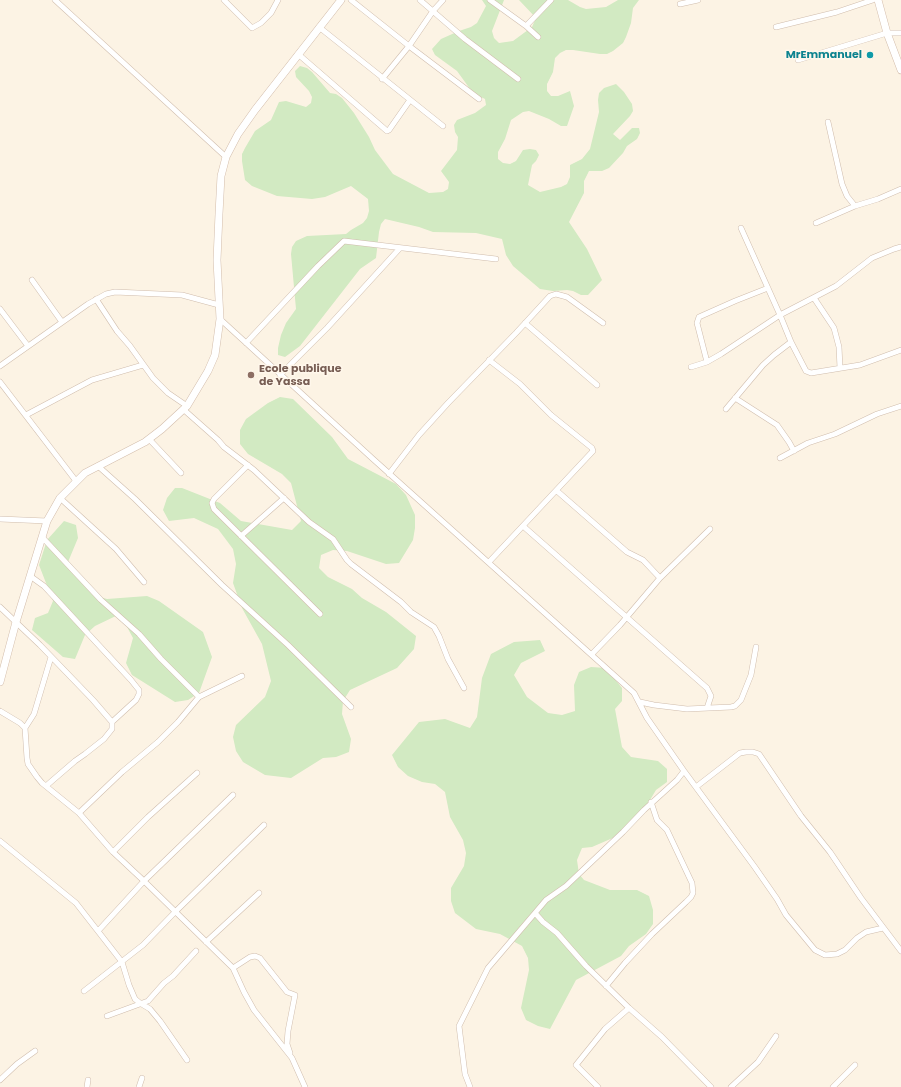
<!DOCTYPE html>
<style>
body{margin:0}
canvas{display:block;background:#fcf3e4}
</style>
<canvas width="901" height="1087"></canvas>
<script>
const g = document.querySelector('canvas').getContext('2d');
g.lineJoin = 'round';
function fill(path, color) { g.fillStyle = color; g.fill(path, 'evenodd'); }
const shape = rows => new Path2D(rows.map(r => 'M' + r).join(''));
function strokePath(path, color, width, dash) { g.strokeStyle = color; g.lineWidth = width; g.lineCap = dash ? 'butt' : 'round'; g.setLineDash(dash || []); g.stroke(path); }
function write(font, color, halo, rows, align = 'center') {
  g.font = font + ' Poppins,sans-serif'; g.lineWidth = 3; g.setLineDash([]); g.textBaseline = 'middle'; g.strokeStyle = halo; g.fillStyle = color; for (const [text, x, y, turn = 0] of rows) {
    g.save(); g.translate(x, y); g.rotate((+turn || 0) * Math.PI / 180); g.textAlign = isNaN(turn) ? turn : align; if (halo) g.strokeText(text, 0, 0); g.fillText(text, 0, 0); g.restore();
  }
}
fill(shape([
 [482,0,504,0,492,31,494,38,499,43,513,41,532,27,536,18,519,0,568,0,580,7,586,9,606,7,618,0,639,0,633,8,631,23,626,37,623,43,613,51,607,54,600,54,573,50,566,50,560,53,555,58,553,72,547,84,547,91,551,96,558,96,570,91,574,106,567,126,561,126,549,119,529,111,523,112,511,120,505,139,498,152,498,159,503,163,510,164,516,161,523,150,530,149,536,150,539,155,536,161,532,165,528,185,540,192,561,187,567,184,570,177,570,165,582,159,590,149,599,112,598,100,599,93,604,88,616,84,624,92,632,104,633,111,630,116,613,134,620,140,632,128,639,128,640,133,637,139,627,146,623,153,609,168,602,171,589,171,584,181,584,193,569,222,587,249,602,280,588,295,581,295,573,291,567,290,553,291,540,289,513,266,506,255,502,239,476,233,433,232,419,227,385,219,381,224,379,232,376,258,360,269,300,346,285,357,278,355,278,348,281,335,286,323,296,309,291,254,292,247,296,241,307,236,346,234,351,230,363,223,367,218,369,211,368,199,351,186,325,197,312,199,277,196,252,186,245,180,242,161,242,154,245,148,255,131,271,120,279,102,286,101,306,107,311,103,312,97,309,91,296,77,295,71,300,66,307,68,312,72,330,93,336,94,342,98,354,113,369,137,375,150,393,174,429,193,443,192,448,189,449,182,441,171,457,150,458,137,455,132,454,125,457,120,475,113,486,105,485,99,473,93,457,71,435,55,432,49,441,39,459,31,471,27,477,23,486,6],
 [280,397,293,399,332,437,348,459,396,484,406,495,415,515,415,528,413,540,399,563,386,564,347,551,333,550,321,555,319,568,328,577,352,589,362,598,386,612,416,636,414,649,397,668,350,690,343,701,342,714,351,739,349,752,336,757,323,758,291,778,265,775,243,762,236,751,233,737,236,725,265,697,271,681,262,644,242,608,233,583,236,564,233,549,218,529,194,518,169,521,163,510,167,498,175,488,182,488,220,503,241,521,292,530,301,521,291,483,282,474,248,454,240,444,240,430,246,419,268,403],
 [64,521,76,525,78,538,68,562,93,595,107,599,147,596,159,601,203,632,212,657,199,693,188,700,175,702,132,675,126,663,133,638,120,614,95,626,85,635,75,659,63,657,32,630,35,618,48,613,53,601,39,565,47,540],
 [540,640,545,651,521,663,514,675,527,697,548,713,562,715,575,711,574,685,579,672,591,667,606,668,622,688,622,701,615,709,622,747,631,757,658,761,667,769,667,782,656,790,644,810,615,837,592,847,582,848,577,860,579,874,584,880,610,890,637,890,649,896,653,910,653,924,646,934,629,946,621,956,576,980,550,1029,538,1026,526,1020,521,1008,529,970,528,958,522,946,500,934,476,929,455,913,451,901,451,888,464,866,466,853,463,840,450,817,445,792,435,784,422,782,408,776,398,767,392,755,419,722,445,719,470,728,477,717,482,678,491,654,514,642]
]), '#d2eac2');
const minor = shape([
 [55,0,226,157],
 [224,0,252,28,261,23,271,13,278,0],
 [351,0,409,46,479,99],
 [420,0,465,39,518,79],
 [490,0,526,26,538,37],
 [680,4,698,0],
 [526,26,551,0],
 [319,27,443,126],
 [776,27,837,12,873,0],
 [298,54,387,131,389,130,410,100],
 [798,60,887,33,901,33],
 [382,79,409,46,433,11,443,0],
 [828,122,842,184,847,196,855,206],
 [816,223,855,206,878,199,901,189],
 [741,228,780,315,791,342,806,371,811,373,860,365,901,350],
 [32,280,62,322],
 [814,298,834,328,839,347,840,368],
 [96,299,117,331,130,346,153,378,168,393,187,406],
 [0,309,28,346],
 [220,319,373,459,634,693,647,718,684,771,754,866,777,899,786,915,815,950,825,955,837,954,845,950,857,938,866,932,883,928],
 [525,323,597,385],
 [246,343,318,266,344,241,496,259],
 [707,362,697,323,699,317,735,301,768,288],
 [0,366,88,304,106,294,115,292,182,295,219,305],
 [691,367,707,362,721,354,780,315,836,286,872,258,894,249,901,247],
 [280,375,327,328,400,248],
 [0,382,76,481],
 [735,398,777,425,789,442,794,451],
 [183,409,218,440,224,447,254,470,309,522,333,539,347,560,351,564,401,602,411,612,434,627,439,636,448,659,464,688],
 [726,409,763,365,774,355,791,342],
 [26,415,92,380,143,365],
 [149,439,181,473],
 [780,458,808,443,835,434,877,414,901,406],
 [248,465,214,499,212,503,214,509,320,614],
 [98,466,135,499,222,585,288,645,351,707],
 [389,474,419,435,448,403,516,333,550,296,556,294,567,297,603,323],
 [557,491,627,552,643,560,660,578],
 [60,498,116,549,144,582],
 [0,519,47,521],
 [523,526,707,688,711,696,707,708],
 [241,536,284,498],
 [42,537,101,600,139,634,161,659,199,697],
 [489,562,593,451,592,448,551,415,520,384,489,360],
 [30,576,44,586,131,680,139,690,139,694,136,700,112,722],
 [0,607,40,645,93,700,112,722,112,729,104,739,85,754,75,761,46,786],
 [592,654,620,625,660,578,710,529],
 [640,702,654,705,687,709,731,707,735,706,741,700,751,675,756,647],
 [0,711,20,723,25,728,27,758,28,764,37,777,42,783,79,813,113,852,144,881,233,968,244,992,254,1010,292,1058,305,1087],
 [25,728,34,714,51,657],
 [684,771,677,780,644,810,623,832,566,886,546,900,535,913,543,922,557,933,586,966,629,1008,662,1037,711,1087],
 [696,787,740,753,746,752,753,752,759,754,801,816,830,852,861,898,901,951],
 [79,813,122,772,158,742,178,722,199,697,242,676],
 [0,841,76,903,122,962,129,985,135,999,140,1003,150,1009,160,1021,187,1060],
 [113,852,148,817,197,773],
 [98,931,144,881,233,795],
 [206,942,259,893],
 [233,968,250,957,255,956,260,958,287,992,295,995,288,1031,287,1044,290,1053],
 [606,986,625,963,652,934,686,902,691,897,693,893,692,883,667,830,657,820,651,802],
 [84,991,143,945,175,912,264,825],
 [107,1016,148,1001,164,983,173,976,196,951],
 [0,1080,17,1064,35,1051],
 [87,1087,88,1080],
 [139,1087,142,1078],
 [470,1087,465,1074,459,1026,488,968,535,913],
 [598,1087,576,1065,605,1029,629,1008],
 [731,1087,758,1062,776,1036],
 [833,1087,855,1065]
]);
const secondary = shape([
 [878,0,887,33,901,70],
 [0,682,16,622,47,521,60,498,85,473,145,442,162,429,187,406,208,371,215,355,220,319,217,260,219,214,221,176,226,157,238,134,255,110,341,0]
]);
strokePath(minor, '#d0bdad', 6);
strokePath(secondary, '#d3bdab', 8);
strokePath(minor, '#fff', 5);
strokePath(secondary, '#fff', 7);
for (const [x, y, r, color] of [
 [870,55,4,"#0f9aa8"],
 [251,375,4,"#8d6e63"]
]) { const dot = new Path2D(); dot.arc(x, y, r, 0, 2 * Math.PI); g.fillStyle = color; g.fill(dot); strokePath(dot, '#fff7eb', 1.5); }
write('bold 11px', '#0d838f', '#fff7eb', [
 ["MrEmmanuel",862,55]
], 'right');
write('bold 11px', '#785e54', '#fff7eb', [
 ["Ecole publique",259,369],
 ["de Yassa",259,382]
], 'left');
</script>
